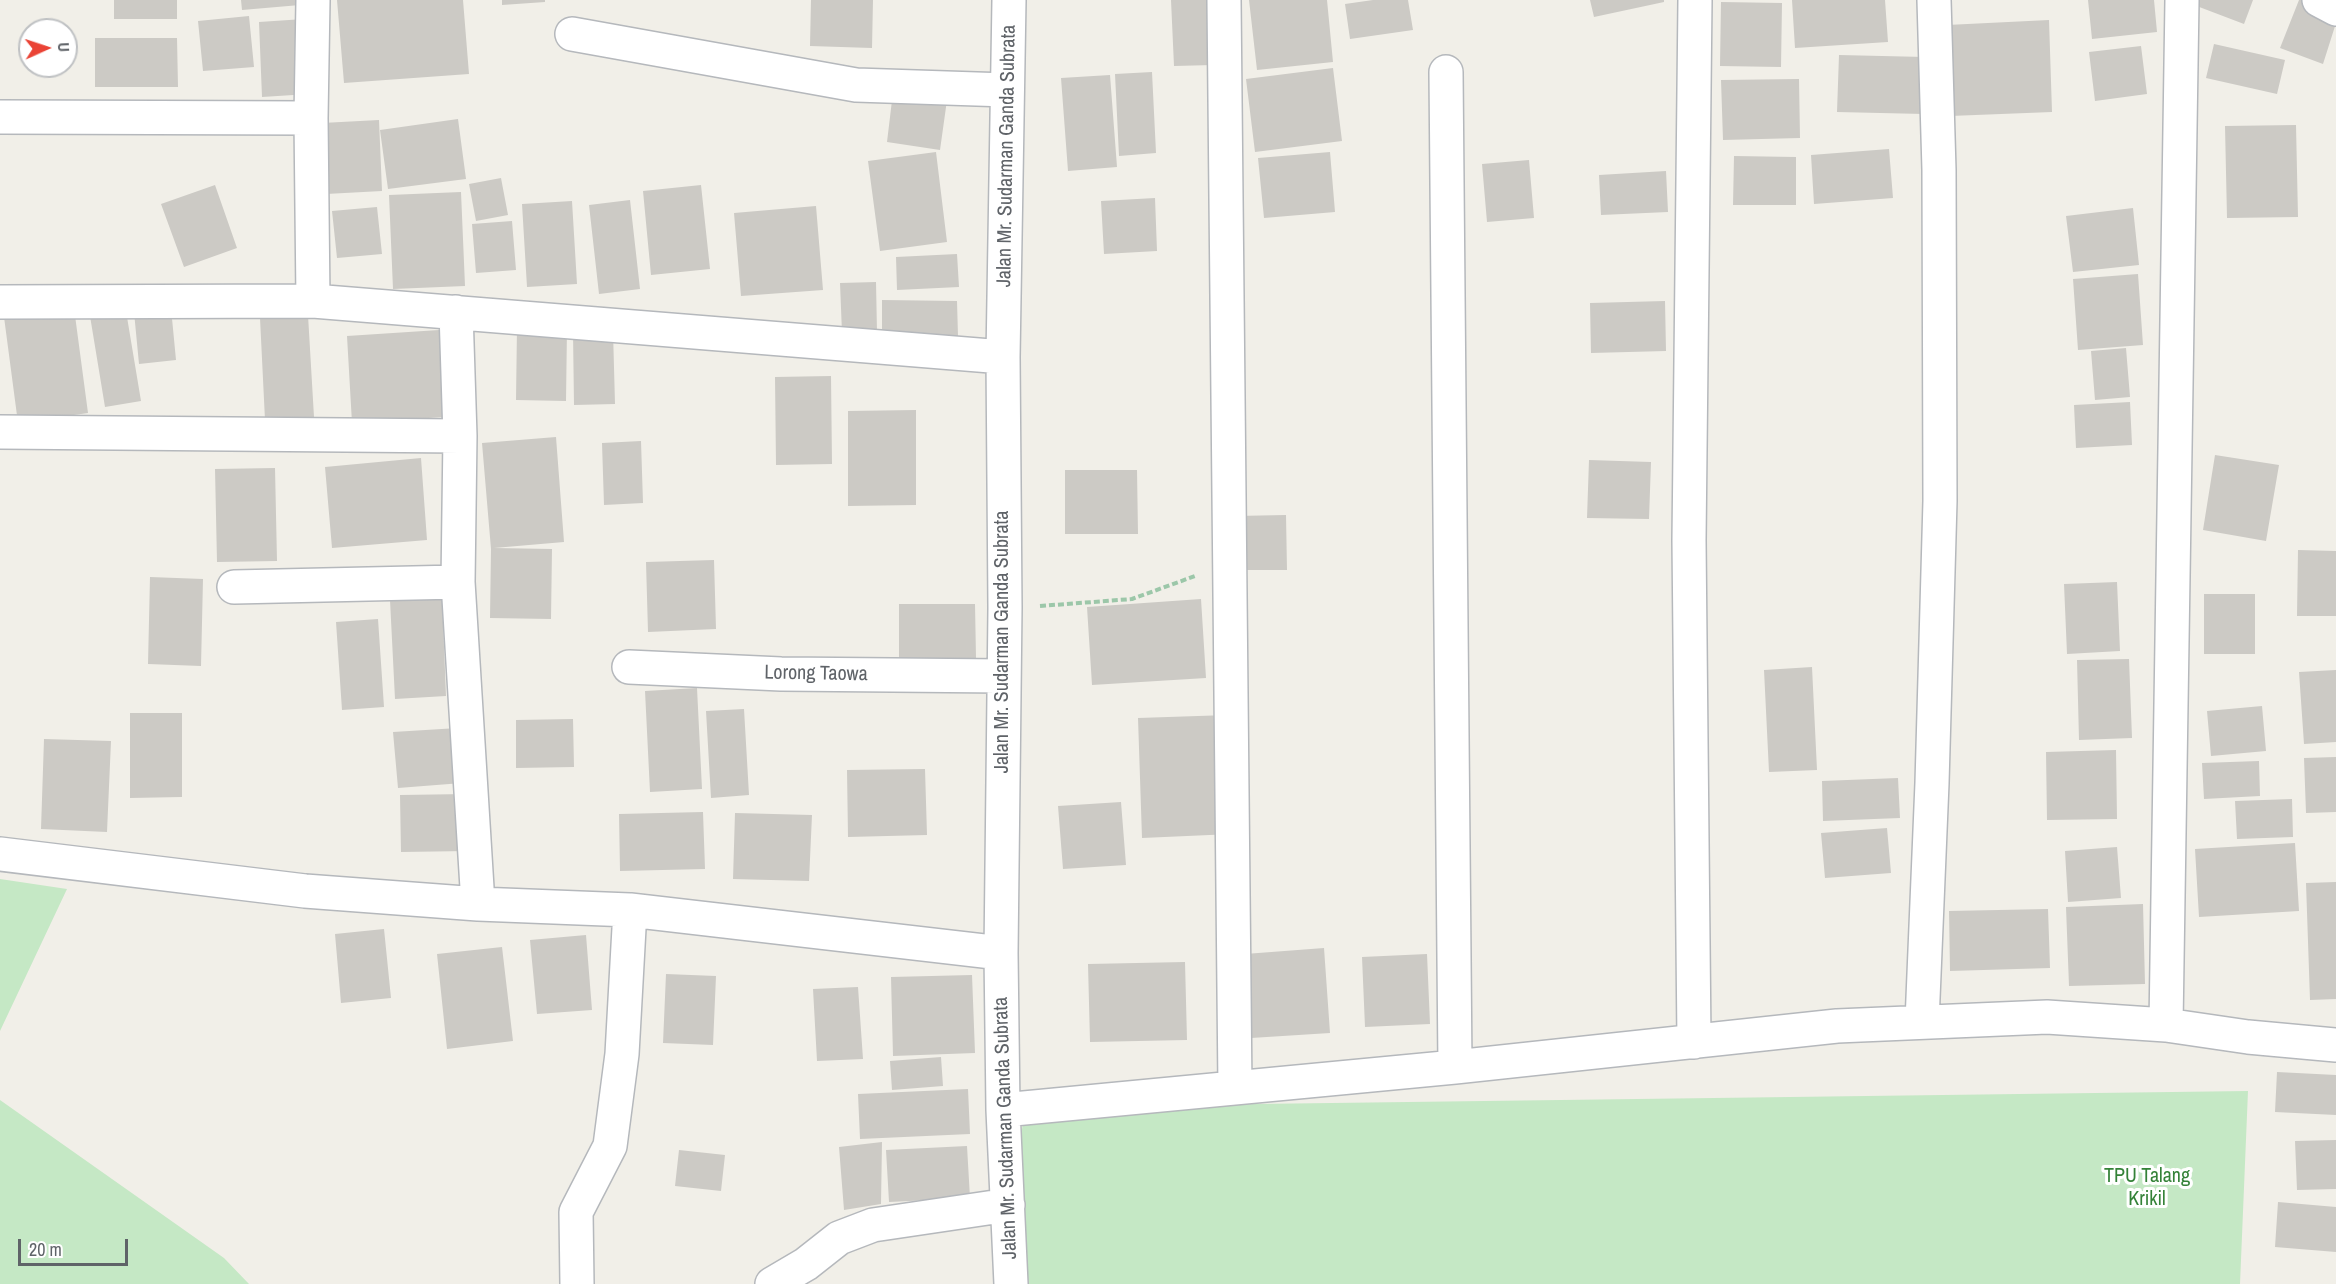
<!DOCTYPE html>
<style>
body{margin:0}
#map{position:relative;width:2336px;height:1284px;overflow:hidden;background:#f1efe8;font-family:"Archivo Narrow",sans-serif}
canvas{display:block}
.north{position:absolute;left:18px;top:18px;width:60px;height:60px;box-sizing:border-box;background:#fff;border:2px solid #bfc1c3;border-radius:50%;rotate:87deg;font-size:16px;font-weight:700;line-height:24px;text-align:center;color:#5f6368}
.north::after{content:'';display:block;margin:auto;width:21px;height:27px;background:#ea4335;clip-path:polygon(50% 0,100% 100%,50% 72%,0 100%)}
.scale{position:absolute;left:18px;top:1239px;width:110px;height:27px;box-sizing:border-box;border:3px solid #5f6368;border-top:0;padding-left:8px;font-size:18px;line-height:21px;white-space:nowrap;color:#5f6368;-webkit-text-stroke:4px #fff;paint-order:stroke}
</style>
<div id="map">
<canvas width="2336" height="1284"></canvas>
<div class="north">U</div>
<div class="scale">20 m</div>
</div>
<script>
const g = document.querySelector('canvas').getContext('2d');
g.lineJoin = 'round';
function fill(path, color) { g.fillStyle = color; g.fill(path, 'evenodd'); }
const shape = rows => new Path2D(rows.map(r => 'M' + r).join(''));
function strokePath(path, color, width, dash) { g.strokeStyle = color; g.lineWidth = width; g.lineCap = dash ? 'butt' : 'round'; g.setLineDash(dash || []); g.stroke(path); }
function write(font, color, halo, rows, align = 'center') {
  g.font = font + ' "Archivo Narrow",sans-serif'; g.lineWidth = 6; g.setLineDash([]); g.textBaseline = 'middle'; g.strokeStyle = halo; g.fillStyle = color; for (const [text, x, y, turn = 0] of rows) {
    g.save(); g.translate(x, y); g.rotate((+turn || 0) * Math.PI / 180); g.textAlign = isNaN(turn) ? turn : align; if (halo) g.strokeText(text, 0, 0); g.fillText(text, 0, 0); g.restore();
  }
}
fill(shape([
 [0,879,67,889,0,1031],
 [2248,1091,2240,1284,994,1284,1026,1107],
 [0,1100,224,1258,249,1284,0,1284]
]), '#c5e8c5');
fill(shape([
 [114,0,177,0,177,19,114,19],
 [241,0,300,0,300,5,242,10],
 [337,0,463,0,469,74,344,83],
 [502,0,545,0,545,2,502,5],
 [811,0,873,0,872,48,810,46],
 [1171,0,1210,0,1213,65,1174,66],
 [1249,0,1327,0,1333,62,1257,70],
 [1373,0,1408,0,1413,30,1350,39,1345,4],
 [1590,0,1664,0,1664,2,1594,17],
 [1792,0,1885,0,1888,42,1795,48],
 [2088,0,2154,0,2157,32,2092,39],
 [2196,0,2253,0,2244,24,2194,5],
 [2299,0,2310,0,2336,23,2323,64,2280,48],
 [1721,2,1782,3,1781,67,1720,66],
 [249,16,254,67,203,71,198,21],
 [304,19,309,94,262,97,259,22],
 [2049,20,2052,112,1950,116,1947,25],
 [95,38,177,38,178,87,95,87],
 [2214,44,2285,60,2277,94,2206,78],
 [2141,46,2147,94,2095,101,2089,52],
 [1839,55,1925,57,1924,114,1837,112],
 [1333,68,1342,141,1255,152,1246,79],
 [1152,72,1156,153,1119,156,1115,74],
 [1110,75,1117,167,1068,171,1061,78],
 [1799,79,1800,138,1723,140,1721,80],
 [893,92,947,100,940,150,887,142],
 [458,119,466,179,388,189,380,130],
 [379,120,382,191,326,194,322,123],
 [2296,125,2298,217,2227,218,2225,126],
 [1889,149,1893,198,1814,204,1811,155],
 [936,152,947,242,880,251,868,161],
 [1330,152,1335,212,1264,218,1258,158],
 [1734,156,1796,157,1796,205,1733,205],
 [1529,160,1534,218,1487,222,1482,164],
 [1666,171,1668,212,1601,215,1599,175],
 [501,178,508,215,476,221,469,184],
 [215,185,237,248,184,267,161,204],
 [701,185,710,269,651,275,643,191],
 [461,192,465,286,393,289,389,195],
 [1155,198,1157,251,1104,254,1101,201],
 [630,200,640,289,599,294,589,205],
 [572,201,577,284,527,287,522,204],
 [816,206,823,290,741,296,734,213],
 [377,207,382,254,337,258,332,211],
 [2133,208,2139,265,2073,272,2066,216],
 [512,221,516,270,476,273,472,224],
 [957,254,959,287,897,290,896,257],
 [2138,274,2143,345,2078,350,2073,279],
 [876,282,877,332,842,333,840,283],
 [882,300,957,301,958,336,882,335],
 [1665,301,1666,351,1591,353,1590,303],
 [74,308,88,413,18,423,4,317],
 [171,308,176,360,139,364,134,312],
 [126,311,141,401,105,407,90,316],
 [308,315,314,417,265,420,260,318],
 [517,327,567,328,566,401,516,400],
 [439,330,444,417,352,423,347,336],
 [613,331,615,404,574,405,573,332],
 [2126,348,2130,397,2095,400,2091,351],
 [831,376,832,464,776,465,775,377],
 [2130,402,2132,445,2076,448,2074,405],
 [916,410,916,505,848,506,848,411],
 [556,437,564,542,494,548,552,549,551,619,490,618,491,549,482,443],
 [641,441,643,503,604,505,602,443],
 [2215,455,2279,465,2266,541,2203,530],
 [421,458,427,540,332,548,325,467],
 [1589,460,1651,462,1649,519,1587,518],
 [275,468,277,561,217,562,215,469],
 [1065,470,1137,470,1138,534,1065,534],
 [1286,515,1287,570,1235,570,1235,516],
 [2298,550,2336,551,2336,616,2297,616],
 [714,560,716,629,648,632,646,562],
 [150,577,203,579,201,666,148,664],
 [2117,582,2120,651,2067,654,2064,584],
 [2204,594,2255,594,2255,654,2204,654],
 [442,597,446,696,395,699,390,600],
 [1201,599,1206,678,1092,685,1087,607],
 [899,604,975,604,976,658,899,659],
 [378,619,384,707,342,710,336,622],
 [2129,659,2132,738,2079,740,2077,660],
 [1812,667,1817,770,1769,772,1764,670],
 [2336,670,2336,742,2304,744,2299,672],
 [697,688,702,789,650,792,645,691],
 [2262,706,2266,751,2211,756,2207,711],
 [744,709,749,795,711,798,706,711],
 [130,713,182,713,182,797,130,798],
 [1228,715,1232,834,1142,838,1138,718],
 [573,719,574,767,516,768,516,720],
 [458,728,462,783,398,788,393,732],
 [44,739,111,741,107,832,41,829],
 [2116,750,2117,819,2047,820,2046,752],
 [2336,757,2336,812,2306,813,2304,758],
 [2259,761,2260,796,2204,799,2202,763],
 [925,769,927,835,848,837,847,770],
 [1898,778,1900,818,1823,821,1822,781],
 [467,794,468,851,401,852,400,795],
 [2292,799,2293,837,2237,839,2235,801],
 [1121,802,1126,865,1063,869,1058,806],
 [703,812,705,869,620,871,619,814],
 [735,813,812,815,809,881,733,879],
 [1887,828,1891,873,1825,878,1821,833],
 [2295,843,2299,911,2199,917,2195,849],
 [2117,847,2121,898,2068,902,2065,851],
 [2336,882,2336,999,2310,1000,2306,883],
 [2143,904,2145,984,2069,986,2066,907],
 [2048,909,2050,968,1950,971,1949,911],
 [384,929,391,998,341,1003,335,934],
 [586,935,592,1010,537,1014,530,940],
 [502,947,513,1041,447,1049,437,954],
 [1324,948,1330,1033,1251,1038,1245,954],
 [1427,954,1430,1024,1365,1027,1362,957],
 [1185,962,1187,1040,1090,1042,1088,964],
 [666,974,716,976,713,1045,663,1043],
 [972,975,975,1053,893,1056,891,977],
 [858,987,863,1059,817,1061,813,989],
 [941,1057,943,1086,892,1090,890,1061],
 [2277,1072,2336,1075,2336,1115,2275,1112],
 [968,1089,970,1134,860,1139,858,1094],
 [2336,1140,2336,1189,2297,1190,2295,1141],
 [882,1142,881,1204,844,1210,839,1147],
 [967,1146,970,1198,889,1202,886,1150],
 [679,1150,725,1155,721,1191,675,1186],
 [2278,1202,2336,1207,2336,1252,2275,1247]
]), '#cccac5');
const minor = shape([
 [313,0,311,118,313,301],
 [1009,0,1003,357,1005,608,1001,953,1003,1110,1011,1284],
 [1224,0,1235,1088],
 [2319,0,2336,9],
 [572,34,856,85,1007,90],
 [1446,72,1455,1067],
 [0,117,311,118],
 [0,302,313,301,1003,357],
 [456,312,460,436,458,582,478,904],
 [0,432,460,436],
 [234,587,458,582],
 [629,667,781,674,1004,676],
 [0,854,305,891,478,904,630,910,1001,953],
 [1922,1022,1932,783,1940,501,1939,170,1934,0],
 [2166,1025,2182,0],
 [1694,1042,1689,540,1695,0],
 [1003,1110,1455,1067,1837,1026,2047,1017,2166,1025,2248,1037,2336,1045],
 [577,1284,576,1212,610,1146,622,1054,630,910],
 [772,1284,806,1264,839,1238,873,1225,1008,1205]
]);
strokePath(minor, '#b5b8bc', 36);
strokePath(shape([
 [1040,606,1132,599,1195,576]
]), '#9cc7a9', 4, [6, 3]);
strokePath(minor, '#fff', 33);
write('20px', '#5f6368', '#fff', [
 ["Jalan Mr. Sudarman Ganda Subrata",1007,156,-89],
 ["Jalan Mr. Sudarman Ganda Subrata",1003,642,-90],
 ["Lorong Taowa",816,674,1],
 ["Jalan Mr. Sudarman Ganda Subrata",1006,1128,-92]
]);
write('20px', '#348238', '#fff', [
 ["TPU Talang",2147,1177],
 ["Krikil",2147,1200]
]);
</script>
